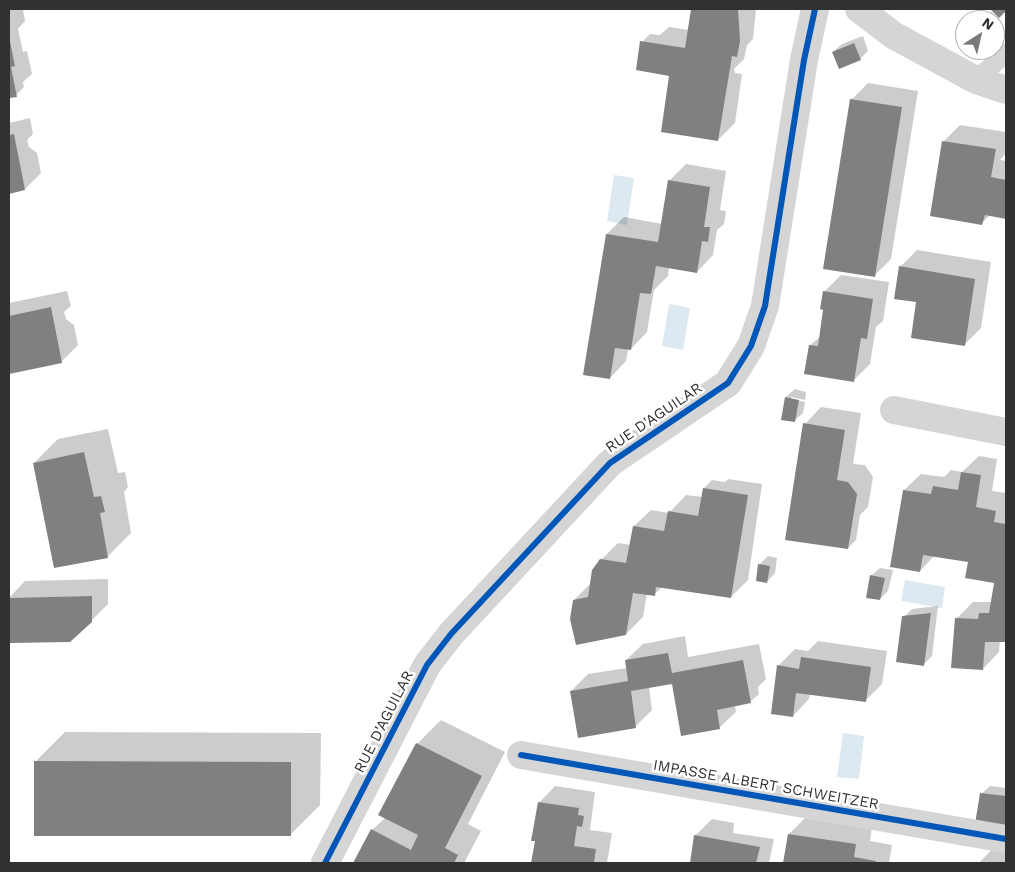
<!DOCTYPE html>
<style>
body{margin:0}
#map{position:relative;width:1015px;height:872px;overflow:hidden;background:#fff;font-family:"Work Sans",sans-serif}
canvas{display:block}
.frame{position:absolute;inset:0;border:10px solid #313131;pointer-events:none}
.north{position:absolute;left:955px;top:10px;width:50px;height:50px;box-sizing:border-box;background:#fff;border:1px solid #adadad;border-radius:50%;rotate:35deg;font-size:14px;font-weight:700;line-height:20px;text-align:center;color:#313131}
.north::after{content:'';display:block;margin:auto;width:18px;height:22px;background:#797979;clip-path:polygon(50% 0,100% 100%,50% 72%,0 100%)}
</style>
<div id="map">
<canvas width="1015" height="872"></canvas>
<div class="frame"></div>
<div class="north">N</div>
</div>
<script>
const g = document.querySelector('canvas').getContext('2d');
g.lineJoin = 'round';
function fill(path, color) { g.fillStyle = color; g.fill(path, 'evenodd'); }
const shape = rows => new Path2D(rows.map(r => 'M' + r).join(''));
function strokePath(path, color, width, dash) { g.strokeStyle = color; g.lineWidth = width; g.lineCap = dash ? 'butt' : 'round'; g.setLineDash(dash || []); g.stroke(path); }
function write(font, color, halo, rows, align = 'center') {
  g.font = font + ' "Work Sans",sans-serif'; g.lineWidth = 5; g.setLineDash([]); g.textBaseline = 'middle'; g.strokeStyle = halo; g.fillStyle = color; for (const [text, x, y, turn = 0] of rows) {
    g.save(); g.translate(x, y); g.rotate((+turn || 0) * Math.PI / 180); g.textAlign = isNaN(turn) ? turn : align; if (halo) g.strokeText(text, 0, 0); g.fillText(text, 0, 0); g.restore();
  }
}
fill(shape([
 [614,175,634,178,627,225,607,221],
 [669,304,690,308,683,350,662,346],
 [905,580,945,587,942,608,901,601],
 [843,733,864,736,859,779,837,777]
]), '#dde9f0');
fill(shape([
 [9,9,23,9,25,21,18,29,23,52,27,51,32,74,23,82,24,87,16,95,9,97],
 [692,9,756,9,753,39,747,45,744,59,734,69,735,73,742,74,735,123,718,140,642,42,650,34,660,35,669,27,689,30],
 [863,36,868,51,860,59,833,52,842,44],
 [868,83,918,91,891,259,874,276,851,100],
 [30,118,33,134,27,140,29,147,37,153,41,173,25,189,9,192,9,123],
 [960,125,1006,132,1006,153,1000,160,1006,161,1005,218,990,215,982,223,943,142],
 [686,164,726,171,720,210,726,211,724,224,717,230,713,255,697,272,669,267,668,276,654,290,647,332,631,349,628,349,626,361,610,378,607,234,624,217,662,224,669,181],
 [917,250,991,262,981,328,964,345,917,301,900,267],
 [841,275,889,282,883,321,876,327,870,364,854,380,810,345,820,337,825,309,824,292],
 [67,291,71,306,64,312,66,319,74,325,78,345,61,362,9,372,9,303],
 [795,389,806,392,805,400,791,397,791,399,805,402,803,413,794,421,786,397],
 [821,407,861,413,853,464,865,465,873,477,868,507,860,515,856,540,848,548,805,424],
 [108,429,118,473,125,472,128,487,124,492,131,533,107,557,34,463,58,439],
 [979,456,997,459,992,491,1006,493,1006,641,1000,641,999,652,983,669,956,619,973,602,991,602,995,582,969,561,934,556,920,571,904,490,921,474,944,477,951,470,962,472],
 [728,479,762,484,748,580,731,597,662,587,654,595,647,593,643,617,626,634,574,600,591,583,601,560,618,543,631,545,634,526,651,510,669,513,686,495,703,497,704,488,712,480,725,482],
 [768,556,777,558,775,573,767,582,757,580,760,564],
 [880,568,893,570,888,591,880,599,871,576],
 [108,579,108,604,78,634,59,641,9,642,9,598,25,581],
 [938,606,932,656,923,665,904,617,912,609],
 [685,636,688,657,759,644,766,679,758,687,759,694,750,702,735,705,736,712,719,728,673,682,649,686,652,710,635,727,571,691,588,674,627,668,626,660,643,644],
 [818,641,887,651,882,684,865,701,810,693,809,699,793,716,778,666,795,649,808,651],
 [441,720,505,752,468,824,481,831,464,863,355,863,372,830,386,817,380,814,417,744],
 [65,732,321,733,320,805,290,835,35,762],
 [555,786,595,792,590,830,612,833,607,863,533,863,539,803],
 [990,786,1006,788,1006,827,981,794],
 [805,818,872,827,870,841,892,845,889,863,784,863,789,834],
 [712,819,734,823,733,833,774,839,769,863,691,863,695,836],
 [995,846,1006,848,1006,863,979,863]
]), '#0003');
fill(shape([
 [691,9,738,9,740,41,737,57,732,56,718,141,661,132,669,76,636,70,640,41,685,48],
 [990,9,1006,9,1006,11,999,18],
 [10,41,15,66,11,67,17,97,9,98],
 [854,43,861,60,839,69,832,52],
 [850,99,902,107,875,277,823,269],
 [14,134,25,190,9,194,9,135],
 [942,141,996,149,991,177,1006,180,1006,219,985,215,982,225,930,216],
 [668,180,710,187,704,227,710,227,708,242,702,241,697,273,656,266,651,294,640,293,631,350,615,348,610,379,583,375,606,234,658,242],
 [899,266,975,279,965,346,911,338,916,302,894,299],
 [823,291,873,299,867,339,861,338,854,382,804,374,809,345,818,346,823,310,820,309],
 [51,307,62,363,9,374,9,316],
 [785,397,799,400,795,422,781,420],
 [803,423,845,430,837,480,848,482,857,494,848,549,785,540],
 [84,452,94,497,101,496,105,512,100,513,108,558,54,568,33,463],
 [961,472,981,475,976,507,996,511,994,522,1006,524,1006,642,985,642,983,670,951,668,955,618,978,619,979,613,989,613,994,583,965,578,968,562,923,555,920,572,890,567,903,490,931,494,933,486,958,490],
 [703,488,748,495,731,598,656,587,655,596,633,593,626,635,576,645,570,619,573,600,588,597,592,570,600,559,626,563,633,526,664,531,668,511,698,516],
 [758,564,770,566,767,583,756,581],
 [870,575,885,578,880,600,866,598],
 [92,596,92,622,70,642,9,643,9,598],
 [931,613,924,666,896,662,902,616],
 [668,653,672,673,743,660,751,703,717,710,720,729,681,736,672,684,631,691,636,728,578,738,570,691,628,681,625,660],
 [801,657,871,667,866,702,796,693,793,717,771,714,777,665,799,669],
 [416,743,482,776,445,848,458,855,454,863,353,863,371,829,411,850,418,835,378,815],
 [34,761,291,762,291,836,34,836],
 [980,793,1006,796,1006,828,975,824],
 [538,802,579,808,578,815,584,816,582,827,577,826,574,846,596,849,594,863,531,863,535,841,531,841],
 [788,834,856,844,854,857,876,861,876,863,783,863],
 [694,835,760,847,756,863,690,863]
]), '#808080');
strokePath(shape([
 [976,80,1006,53]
]), '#d5d5d5', 19);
strokePath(shape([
 [859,9,893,35,976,80,1006,90],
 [894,410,1006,432],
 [521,755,1006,839],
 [325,863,427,665,451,634,610,463,728,383,751,346,765,306,804,60,815,9]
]), '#d5d5d5', 28);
strokePath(shape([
 [521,755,1006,839],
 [325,863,427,665,451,634,610,463,728,383,751,346,765,306,804,60,815,9]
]), '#0057b8', 6);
write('15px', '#313131', '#fff', [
 ["RUE D'AGUILAR",654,418,-34],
 ["RUE D'AGUILAR",384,722,-63],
 ["IMPASSE ALBERT SCHWEITZER",766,785,10]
]);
</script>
